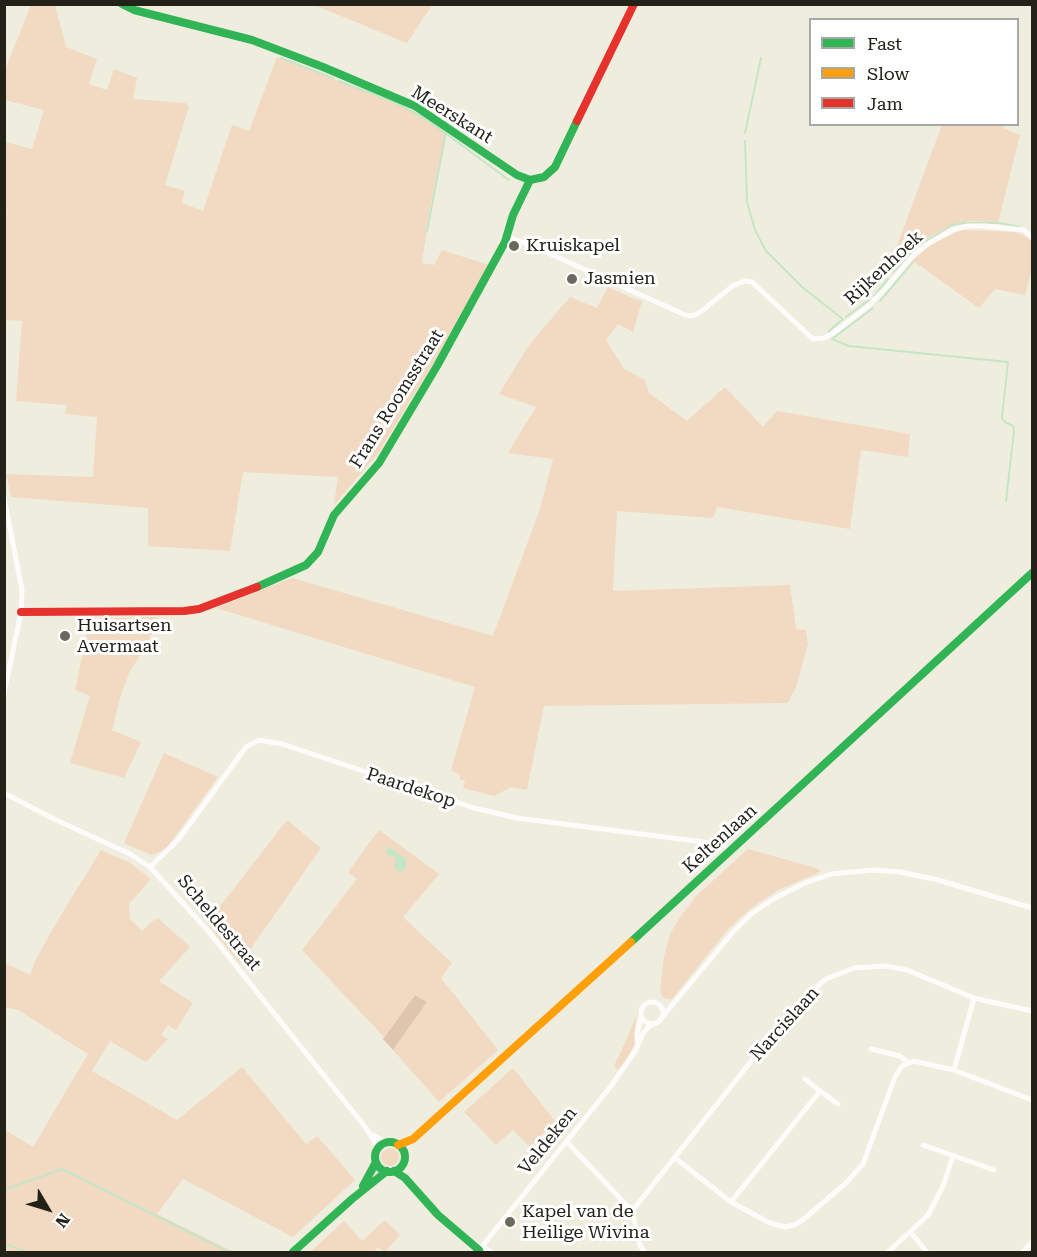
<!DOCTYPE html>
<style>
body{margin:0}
#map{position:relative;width:1037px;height:1257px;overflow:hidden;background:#efedde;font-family:"Roboto Serif",serif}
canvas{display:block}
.frame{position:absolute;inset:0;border:6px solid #232218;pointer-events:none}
.legend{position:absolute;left:809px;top:18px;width:210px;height:108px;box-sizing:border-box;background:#fff;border:2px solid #a7a7a3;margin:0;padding:8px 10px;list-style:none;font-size:18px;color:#232218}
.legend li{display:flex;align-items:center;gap:12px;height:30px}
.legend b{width:30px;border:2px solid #a7a7a3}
.north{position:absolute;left:18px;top:1179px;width:60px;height:60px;-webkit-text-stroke:4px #fff;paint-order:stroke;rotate:128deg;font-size:16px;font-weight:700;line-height:24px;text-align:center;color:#232218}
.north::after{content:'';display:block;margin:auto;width:21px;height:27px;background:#232218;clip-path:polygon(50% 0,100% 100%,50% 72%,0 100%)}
</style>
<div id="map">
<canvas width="1037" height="1257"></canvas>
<div class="frame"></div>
<ul class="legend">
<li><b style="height:8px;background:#30b455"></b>Fast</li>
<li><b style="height:8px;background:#ff9f0a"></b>Slow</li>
<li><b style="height:8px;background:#e5322d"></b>Jam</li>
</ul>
<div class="north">N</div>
</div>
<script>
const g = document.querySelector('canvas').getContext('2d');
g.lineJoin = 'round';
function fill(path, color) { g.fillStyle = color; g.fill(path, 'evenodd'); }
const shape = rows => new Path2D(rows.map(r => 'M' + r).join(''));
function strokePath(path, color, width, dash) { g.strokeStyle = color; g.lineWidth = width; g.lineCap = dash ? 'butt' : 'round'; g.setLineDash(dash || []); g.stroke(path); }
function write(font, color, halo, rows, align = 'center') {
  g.font = font + ' "Roboto Serif",serif'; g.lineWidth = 6; g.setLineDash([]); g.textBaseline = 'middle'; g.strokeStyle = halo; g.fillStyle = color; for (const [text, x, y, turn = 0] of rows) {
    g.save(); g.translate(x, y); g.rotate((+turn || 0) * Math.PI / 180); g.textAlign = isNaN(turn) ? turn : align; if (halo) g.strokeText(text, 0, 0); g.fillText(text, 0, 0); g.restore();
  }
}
fill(shape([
 [31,5,55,5,66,47,97,59,89,84,107,90,114,69,137,78,133,99,185,103,189,106,165,185,185,191,182,203,203,211,232,125,249,131,277,57,394,102,446,131,431,203,422,263,434,265,442,250,489,265,450,336,379,452,334,505,338,477,243,472,230,551,148,546,148,508,11,497,6,474,93,477,97,417,65,414,67,405,16,401,22,321,5,320,4,221,7,212,4,211,5,142,32,149,44,110,5,100,5,70],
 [314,5,432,5,407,43],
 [942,125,1004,125,1003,128,1020,135,998,223,974,221,957,223,943,229,923,241,904,260,893,274,892,259],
 [961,230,1014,232,1030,238,1032,247,1032,269,1025,295,995,289,979,308,912,260,932,244],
 [608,287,632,298,642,301,633,332,618,324,606,340,624,369,645,380,649,393,687,421,725,387,763,427,777,411,910,434,908,457,861,450,850,529,717,507,713,518,617,511,613,591,790,585,796,629,806,630,808,644,796,687,788,703,544,706,527,790,511,787,494,796,463,788,465,781,460,779,460,775,451,770,475,687,216,608,292,578,493,636,540,509,553,459,508,453,536,407,499,394,529,345,570,297,597,308],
 [158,617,147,644,129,673,121,695,112,730,141,742,124,778,70,763,90,696,75,690,90,619],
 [164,753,218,777,168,846,160,852,151,855,124,843],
 [287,820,321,848,240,964,207,923],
 [379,830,439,874,403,917,452,963,441,978,498,1050,439,1102,393,1050,427,1002,415,995,384,1037,302,950,357,879,348,872],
 [748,849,819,869,820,872,778,890,751,908,728,929,672,999,663,998,660,990,664,956,670,934,678,920,696,896],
 [101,850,130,863,151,879,129,904,130,919,142,931,151,922,158,918,190,947,159,981,193,1003,176,1030,168,1025,161,1035,168,1039,146,1062,110,1041,92,1071,177,1120,242,1067,306,1144,317,1136,355,1180,293,1237,183,1179,157,1214,234,1252,5,1252,5,1130,33,1147,88,1054,18,1010,5,1007,5,963,30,975,35,961,58,920],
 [636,1015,634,1045,628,1057,618,1070,614,1066,629,1034],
 [513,1068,555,1121,530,1147,513,1130,496,1145,464,1112],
 '381 1157a9 9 0 1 1 18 0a9 9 0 1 1-18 0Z',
 [385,1220,400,1235,385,1252,377,1247,374,1252,310,1252,344,1221,362,1241]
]), '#f2d9c2');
fill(shape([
 [415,995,427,1002,393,1050,383,1039]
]), '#e0c5ae');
fill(shape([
 [388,846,406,859,406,868,402,872,396,870,394,865,396,857,388,855,386,852]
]), '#c5e5c7');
strokePath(shape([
 [281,58,333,78],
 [339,81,394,102,426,119,509,180],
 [745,133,761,58],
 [745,141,747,202,755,230,766,251,802,287,843,319,829,331,829,333],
 [427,231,446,132],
 [915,248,952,225,964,223,1000,223,1020,227],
 [893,272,911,252],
 [874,296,888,279],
 [880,301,913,262],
 [846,317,869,300],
 [832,339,849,346,1008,362,1002,418,1005,422,1013,426,1014,431,1006,501],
 [832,339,873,308],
 [4,1190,62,1169,229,1252],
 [4,1244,23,1250,23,1252]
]), '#c5e5c7', 2);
strokePath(shape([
 [507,236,546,252,685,315,692,316,699,313,734,285,745,281,752,282,813,339,824,338,832,334,866,308,885,289,912,257,926,245,952,230,968,226,985,226,1024,230,1032,238],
 [4,497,22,590,21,612,4,694],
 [4,793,54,819,130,854,150,867,209,932,261,997,366,1128,375,1143,377,1150],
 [150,867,178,840,246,747,259,740,282,744,474,808,517,818,719,844,732,849],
 '641 1013a11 11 0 1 1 22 0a11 11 0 1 1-22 0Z',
 [663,1016,733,932,751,914,775,898,805,883,831,874,873,870,900,872,938,880,1032,908],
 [638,1043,637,1033,641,1018],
 [871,1049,900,1056,909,1063],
 [954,1070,974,998],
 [805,1079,820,1091],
 [373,1135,387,1143],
 [566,1141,632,1211,640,1246,645,1252],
 [923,1145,994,1170],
 [675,1158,731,1202,770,1223,785,1227,794,1225,804,1219,846,1183,863,1164,895,1077,902,1066,914,1061,954,1070,1032,1100],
 [731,1202,820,1091,838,1104],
 [632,1211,764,1045,806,996,826,979,854,968,886,966,907,970,974,998,1032,1011],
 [911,1233,927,1252],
 [482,1246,491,1252],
 [479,1250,611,1086,636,1050,643,1033,651,1025],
 [888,1252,928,1215,943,1186,953,1156],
 [1023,1252,1032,1242]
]), '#fdfcfa', 5);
strokePath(shape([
 [122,4,134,10,252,40,323,67,415,106,517,175,530,180,544,177,555,167,577,121],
 [257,587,306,565,318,552,334,515,379,463,437,366,505,242,513,215,530,180],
 [631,942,1032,573],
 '375 1157a15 15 0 1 1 30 0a15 15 0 1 1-30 0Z',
 [394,1171,405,1178,438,1215,479,1250,477,1252],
 [363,1186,376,1162],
 [293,1252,352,1199,387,1171]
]), '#30b455', 8);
strokePath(shape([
 [398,1145,413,1139,631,942]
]), '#ff9f0a', 8);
strokePath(shape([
 [577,121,634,4],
 [21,612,184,611,199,609,257,587]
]), '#e5322d', 8);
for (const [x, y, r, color] of [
 [514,246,6,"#6a695d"],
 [572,279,6,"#6a695d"],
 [65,636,6,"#6a695d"],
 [510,1222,6,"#6a695d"]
]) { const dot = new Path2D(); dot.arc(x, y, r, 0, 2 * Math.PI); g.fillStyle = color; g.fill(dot); strokePath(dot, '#fff', 2); }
write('18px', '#232218', '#fff', [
 ["Meerskant",452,115,32],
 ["Rijkenhoek",884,268,-43],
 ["Frans Roomsstraat",397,399,-58],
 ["Paardekop",411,788,18],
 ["Keltenlaan",720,839,-42],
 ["Scheldestraat",219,923,50],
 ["Narcislaan",785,1024,-48],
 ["Veldeken",548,1141,-51]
]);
write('18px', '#232218', '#fff', [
 ["Kruiskapel",526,246],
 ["Jasmien",584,279],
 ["Huisartsen",77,626],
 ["Avermaat",77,647],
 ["Kapel van de",522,1212],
 ["Heilige Wivina",522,1233]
], 'left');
</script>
